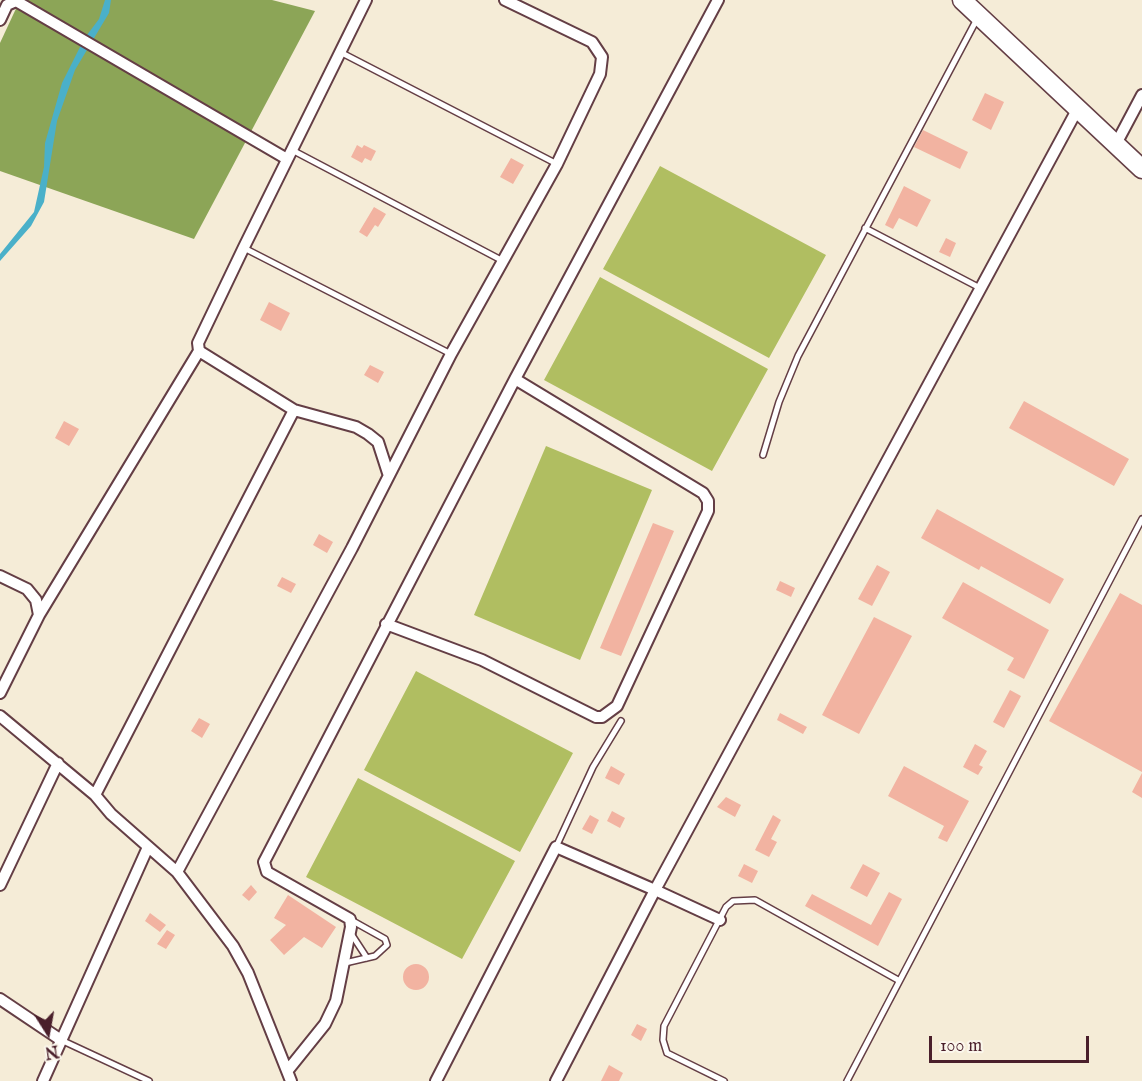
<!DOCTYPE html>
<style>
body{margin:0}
#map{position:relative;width:1142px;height:1081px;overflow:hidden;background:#f5ecd7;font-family:"IM FELL English",serif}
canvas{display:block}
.north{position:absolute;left:18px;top:1003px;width:60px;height:60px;-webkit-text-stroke:4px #fbf7ec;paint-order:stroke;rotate:169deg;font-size:16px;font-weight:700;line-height:24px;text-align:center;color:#4a1f2b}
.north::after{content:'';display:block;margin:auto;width:21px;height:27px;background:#4a1f2b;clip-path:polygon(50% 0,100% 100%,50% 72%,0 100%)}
.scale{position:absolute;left:929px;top:1036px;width:160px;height:27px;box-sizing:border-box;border:3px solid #4a1f2b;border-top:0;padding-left:8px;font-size:18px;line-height:21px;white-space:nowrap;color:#4a1f2b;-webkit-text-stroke:4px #fbf7ec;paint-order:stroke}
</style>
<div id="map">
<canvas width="1142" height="1081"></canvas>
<div class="north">N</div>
<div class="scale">100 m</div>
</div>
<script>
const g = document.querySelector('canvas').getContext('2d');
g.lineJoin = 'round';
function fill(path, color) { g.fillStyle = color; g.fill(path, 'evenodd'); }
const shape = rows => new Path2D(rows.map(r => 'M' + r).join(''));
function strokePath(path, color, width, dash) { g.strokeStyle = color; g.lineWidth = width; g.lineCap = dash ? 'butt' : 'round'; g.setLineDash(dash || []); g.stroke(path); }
fill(shape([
 [660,166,826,255,769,358,603,269],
 [600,277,768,369,712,471,544,380],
 [546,446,652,490,580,660,474,615],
 [416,671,573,753,520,852,364,770],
 [358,778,515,861,462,959,306,877]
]), '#b0be61');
fill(shape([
 [20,0,272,0,315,11,194,239,0,171,0,43]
]), '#8ca557');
fill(shape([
 [105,0,111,0,109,13,75,70,57,121,44,202,31,226,0,261,0,254,34,212,44,167,45,143,62,83,84,39,99,19]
]), '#4ab0c9');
fill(shape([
 [985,93,1004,102,991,130,972,120],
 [923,130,968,152,960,169,914,147],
 [357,145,362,148,364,145,376,151,371,161,365,158,362,163,351,157],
 [511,158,524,165,513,184,500,177],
 [904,186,931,200,917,227,899,218,893,229,885,225],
 [374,207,386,214,378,227,375,225,367,237,359,232],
 [946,238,956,243,950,257,939,252],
 [269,302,290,313,281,331,260,320],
 [370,365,384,372,378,383,364,375],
 [1024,401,1129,459,1114,486,1009,428],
 [64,421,79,429,69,446,55,438],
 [937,509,1064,579,1050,604,981,566,979,570,921,538],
 [653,523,674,531,621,656,600,648],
 [319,534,333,542,327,553,313,545],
 [877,565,890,572,872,606,858,599],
 [282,577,296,584,291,593,277,586],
 [780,581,795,588,791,597,776,590],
 [963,582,1049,630,1024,679,1007,670,1014,658,942,618],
 [1120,593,1142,605,1142,772,1049,721],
 [874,617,912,636,859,734,822,715],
 [1010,690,1021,696,1004,728,993,722],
 [780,713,807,727,803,734,777,720],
 [199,718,210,724,202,738,191,731],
 [975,744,987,751,979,765,983,767,978,775,963,767],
 [611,766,625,774,619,785,605,778],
 [904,766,969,801,947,842,938,838,944,826,888,796],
 [1142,773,1142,798,1132,792],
 [726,797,741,805,735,817,717,807],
 [612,811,625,818,620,828,607,821],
 [590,815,599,820,592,834,582,829],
 [773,815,781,820,771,839,777,842,769,857,755,850],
 [744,864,758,871,752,883,738,876],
 [863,864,880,873,867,897,850,888],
 [251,885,257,892,249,901,242,895],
 [889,892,902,899,878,946,805,906,812,894,871,925],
 [288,895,336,927,322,948,304,937,284,955,270,940,286,925,274,918],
 [150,913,166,925,160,932,145,921],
 [167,930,175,935,166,949,157,944],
 '403 977a13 13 0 1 1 26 0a13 13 0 1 1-26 0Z',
 [637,1024,647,1029,641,1041,631,1035],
 [609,1065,623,1073,619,1081,601,1081]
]), '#f2b3a1');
const lane = shape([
 [340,52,557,164],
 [292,150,503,261],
 [865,228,980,288],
 [244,248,451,354],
 [763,455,779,402,798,356,977,19],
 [556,847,593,767,621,721],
 [350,932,367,958],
 [345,963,375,956,387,945,385,939,351,920],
 [61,1040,149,1081],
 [724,1081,667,1053,663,1040,664,1026,726,907,733,901,755,900,898,980],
 [847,1081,1142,519]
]);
const street = shape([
 [366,0,244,247,198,343,199,351,294,410,356,427,368,434,378,442,388,473],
 [0,20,7,5,16,1,287,159],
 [1116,144,1142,95],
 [0,576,27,589,36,600,39,615,0,693],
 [39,615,199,351],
 [386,624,482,660,596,717,602,717,617,706,708,511,708,501,703,493,515,379],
 [0,716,95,795,111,814,177,872,233,946,248,973,291,1081],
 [95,795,294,410],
 [177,872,352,548,451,354,557,164,600,74,602,57,592,42,505,0],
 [0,885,58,763],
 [0,999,61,1040],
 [288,1070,325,1024,336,1001,351,927,350,919,267,872,264,862,515,379,718,0],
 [43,1081,148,847],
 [436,1081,556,847,655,890,1077,110],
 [556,1081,655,890,720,920]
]);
const highway = shape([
 [962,0,1142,169]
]);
strokePath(lane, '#643e45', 8);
strokePath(street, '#643e45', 14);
strokePath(highway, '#643e45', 21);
strokePath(lane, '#fff', 5);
strokePath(street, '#fff', 10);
strokePath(highway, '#fff', 18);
</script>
